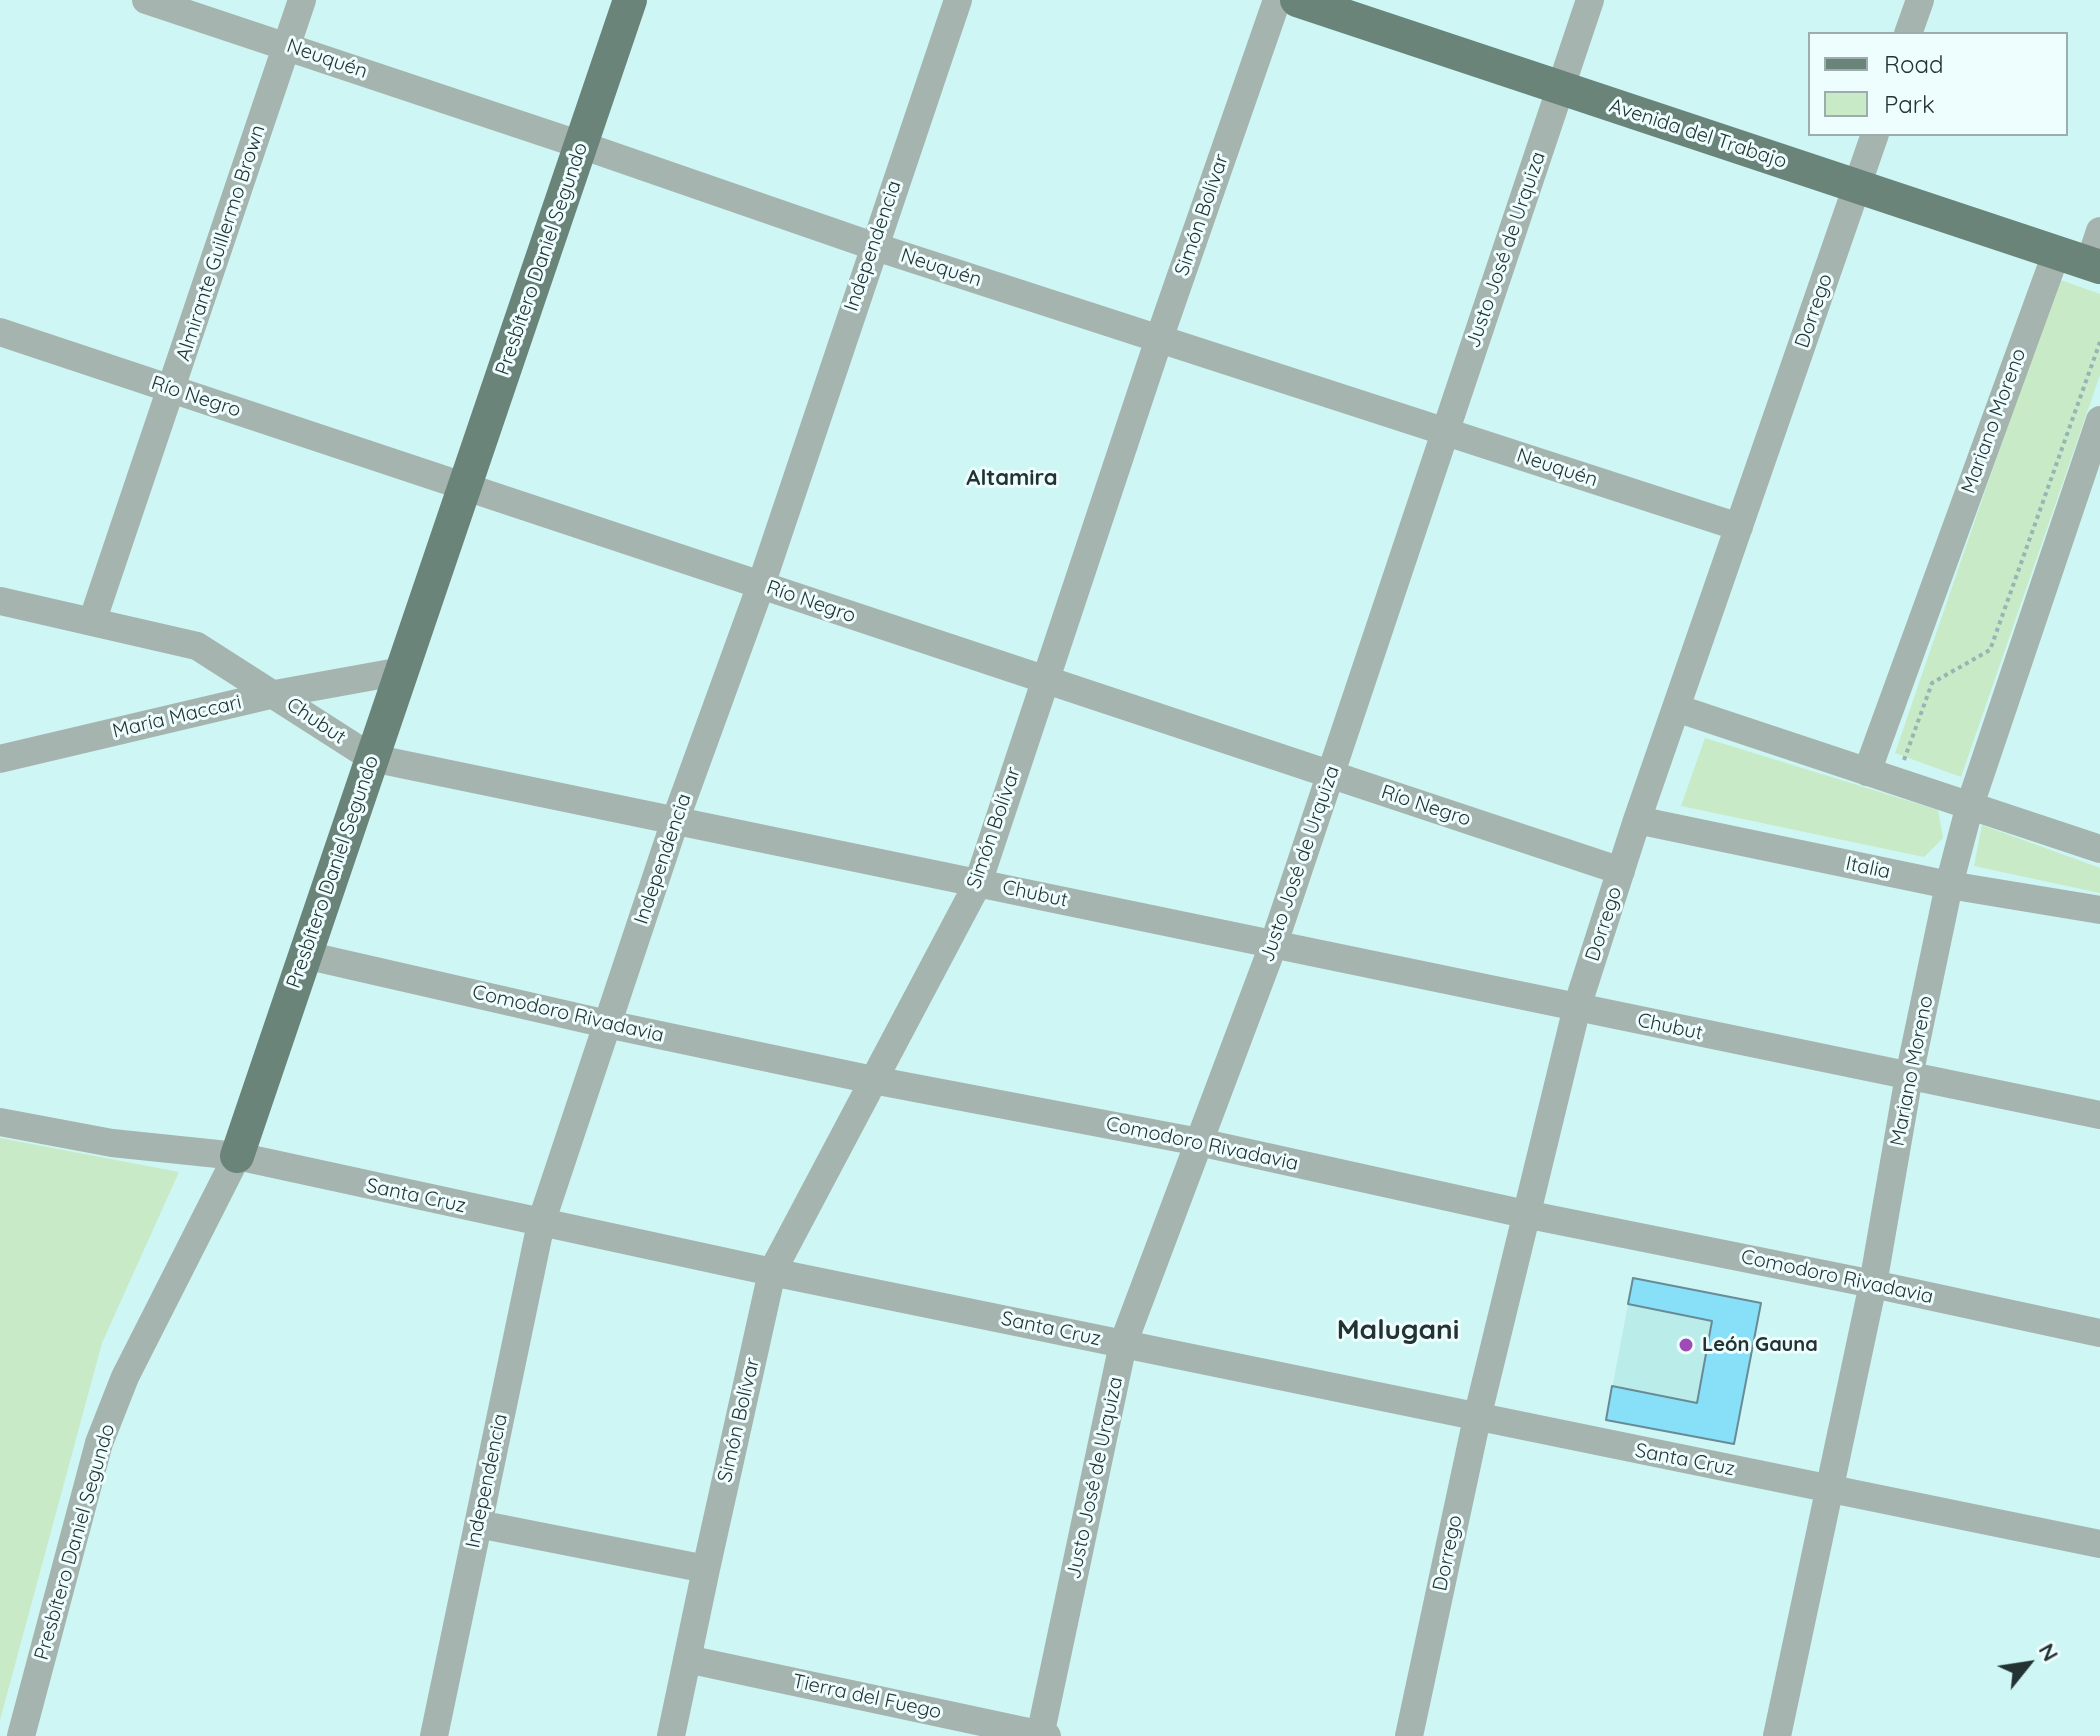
<!DOCTYPE html>
<meta charset="utf-8">
<style>
body{margin:0}
#map{position:relative;width:2100px;height:1736px;overflow:hidden;background:#cef6f4;font-family:Quicksand,sans-serif}
canvas{display:block}
.legend{position:absolute;left:1808px;top:32px;width:260px;height:104px;box-sizing:border-box;background:#eefdfd;border:2px solid #9dacac;margin:0;padding:10px 14px;list-style:none;font-size:24px;color:#233232}
.legend li{display:flex;align-items:center;gap:16px;height:40px}
.legend b{width:40px;border:2px solid #9dacac}
.north{position:absolute;left:1988px;top:1624px;width:80px;height:80px;-webkit-text-stroke:6px #eefdfd;paint-order:stroke;rotate:60deg;font-size:22px;font-weight:700;line-height:32px;text-align:center;color:#233232}
.north::after{content:'';display:block;margin:auto;width:28px;height:36px;background:#233232;clip-path:polygon(50% 0,100% 100%,50% 72%,0 100%)}
</style>
<div id="map">
<canvas width="2100" height="1736"></canvas>
<ul class="legend">
<li><b style="height:10px;background:#6a8479"></b>Road</li>
<li><b style="height:22px;background:#c8eac6"></b>Park</li>
</ul>
<div class="north">N</div>
</div>
<script>
const g = document.querySelector('canvas').getContext('2d');
g.lineJoin = 'round';
function fill(path, color) { g.fillStyle = color; g.fill(path, 'evenodd'); }
const shape = rows => new Path2D(rows.map(r => 'M' + r).join(''));
function strokePath(path, color, width, dash) { g.strokeStyle = color; g.lineWidth = width; g.lineCap = dash ? 'butt' : 'round'; g.setLineDash(dash || []); g.stroke(path); }
function write(font, color, halo, rows, align = 'center') {
  g.font = font + ' Quicksand,sans-serif'; g.lineWidth = 6; g.setLineDash([]); g.textBaseline = 'middle'; g.strokeStyle = halo; g.fillStyle = color; for (const [text, x, y, turn = 0] of rows) {
    g.save(); g.translate(x, y); g.rotate((+turn || 0) * Math.PI / 180); g.textAlign = isNaN(turn) ? turn : align; if (halo) g.strokeText(text, 0, 0); g.fillText(text, 0, 0); g.restore();
  }
}
fill(shape([
 [1633,1278,1761,1303,1734,1445,1606,1420]
]), '#baecea');
fill(shape([
 [2058,279,2100,294,2100,375,1961,777,1895,753],
 [1705,738,1938,810,1943,838,1924,857,1681,806],
 [1982,825,2100,868,2100,893,1974,866],
 [0,1138,179,1172,102,1343,0,1720]
]), '#c8eac6');
const building = shape([
 [1633,1278,1761,1303,1734,1444,1606,1420,1612,1386,1697,1403,1712,1321,1628,1304,1633,1278]
]);
fill(building, '#88dff8');
strokePath(building, '#698b95', 2);
strokePath(shape([
 [1904,760,1932,683,1990,650,2100,342]
]), '#96b5b4', 4, [4, 4]);
strokePath(shape([
 [146,0,581,145,873,246,1739,527],
 [1908,34,1920,0],
 [2089,264,2100,231],
 [0,332,1621,871],
 [0,601,197,646,372,758,2100,1115],
 [92,622,302,0],
 [1676,708,2100,849],
 [0,759,275,694,402,671],
 [1867,772,2057,251],
 [1637,820,1949,885,2100,910],
 [305,955,607,1024,873,1080,1199,1142,1525,1214,1873,1284,2100,1333],
 [0,1122,112,1143,237,1156,772,1272,2100,1544],
 [478,1524,706,1569],
 [687,1659,1047,1736],
 [21,1736,99,1443,125,1377,237,1156],
 [434,1736,541,1223,675,821,761,585,958,0],
 [671,1736,706,1569,772,1272,978,883,1159,339,1277,0],
 [1040,1736,1123,1344,1274,943,1590,0],
 [1409,1736,1477,1418,1577,1007,1637,820,1875,134],
 [1777,1736,1873,1284,1909,1076,1949,885,1970,805,2100,420]
]), '#a5b4ae', 28);
strokePath(shape([
 [1297,0,2100,267],
 [237,1156,630,0]
]), '#6a8479', 34);
for (const [x, y, r, color] of [
 [1686,1345,8,"#a04ab7"]
]) { const dot = new Path2D(); dot.arc(x, y, r, 0, 2 * Math.PI); g.fillStyle = color; g.fill(dot); strokePath(dot, '#eefdfd', 3); }
write('20px', '#233232', '#eefdfd', [
 ["Neuquén",327,59,19],
 ["Avenida del Trabajo",1698,134,18],
 ["Simón Bolívar",1202,215,-71],
 ["Almirante Guillermo Brown",221,243,-72],
 ["Independencia",873,246,-71],
 ["Justo José de Urquiza",1506,250,-71],
 ["Presbítero Daniel Segundo",542,259,-71],
 ["Neuquén",941,268,18],
 ["Dorrego",1814,311,-71],
 ["Río Negro",196,397,18],
 ["Mariano Moreno",1994,421,-70],
 ["Neuquén",1557,468,18],
 ["Río Negro",811,602,19],
 ["María Maccari",177,717,-13],
 ["Chubut",316,721,34],
 ["Río Negro",1426,806,18],
 ["Simón Bolívar",994,828,-71],
 ["Independencia",663,859,-71],
 ["Justo José de Urquiza",1300,864,-71],
 ["Italia",1868,868,12],
 ["Presbítero Daniel Segundo",333,872,-71],
 ["Chubut",1035,894,12],
 ["Dorrego",1604,924,-72],
 ["Comodoro Rivadavia",568,1014,13],
 ["Chubut",1670,1027,12],
 ["Mariano Moreno",1912,1071,-79],
 ["Comodoro Rivadavia",1202,1144,12],
 ["Santa Cruz",416,1196,12],
 ["Comodoro Rivadavia",1837,1277,12],
 ["Santa Cruz",1051,1329,12],
 ["Simón Bolívar",739,1420,-77],
 ["Santa Cruz",1685,1460,11],
 ["Justo José de Urquiza",1095,1478,-78],
 ["Independencia",487,1481,-78],
 ["Presbítero Daniel Segundo",75,1542,-74],
 ["Dorrego",1448,1553,-78],
 ["Tierra del Fuego",867,1697,12]
]);
write('bold 20px', '#233232', '#eefdfd', [
 ["León Gauna",1702,1345]
], 'left');
write('bold 22px', '#233232', '#eefdfd', [
 ["Altamira",1012,478]
]);
write('bold 28px', '#233232', '#eefdfd', [
 ["Malugani",1398,1331]
]);
</script>
